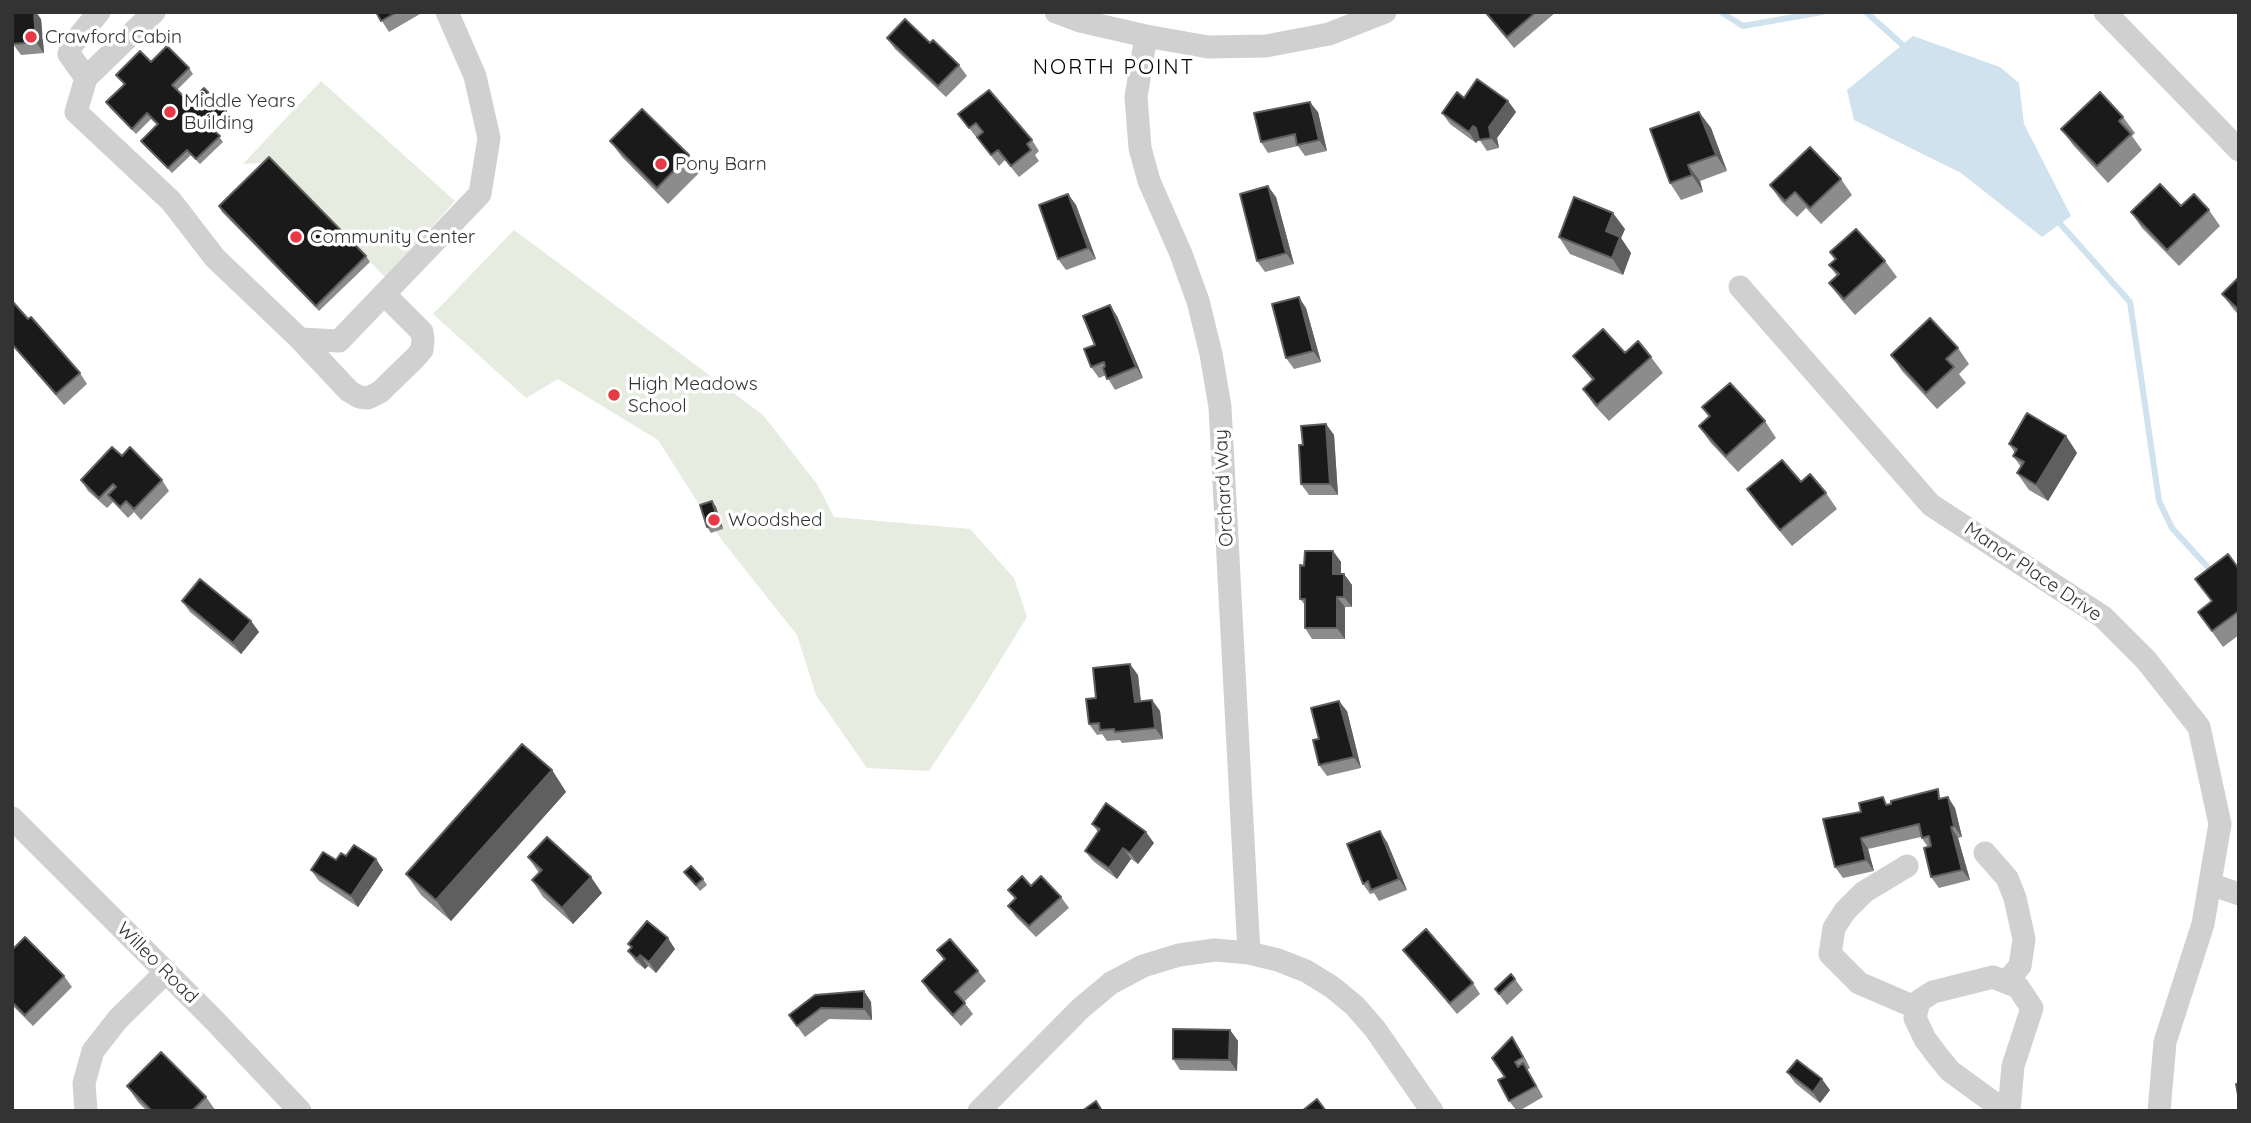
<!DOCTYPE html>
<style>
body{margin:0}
#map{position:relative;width:2251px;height:1123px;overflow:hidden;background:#fff;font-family:Quicksand,sans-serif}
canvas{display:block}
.frame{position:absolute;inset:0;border:14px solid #333;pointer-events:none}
</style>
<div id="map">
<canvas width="2251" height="1123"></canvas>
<div class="frame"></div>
</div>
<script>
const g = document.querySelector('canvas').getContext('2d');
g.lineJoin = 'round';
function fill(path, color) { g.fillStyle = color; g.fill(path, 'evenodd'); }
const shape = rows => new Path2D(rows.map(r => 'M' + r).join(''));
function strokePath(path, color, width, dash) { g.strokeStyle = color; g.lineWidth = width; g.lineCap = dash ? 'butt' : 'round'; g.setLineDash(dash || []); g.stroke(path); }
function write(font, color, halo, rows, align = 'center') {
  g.font = font + ' Quicksand,sans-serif'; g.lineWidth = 7; g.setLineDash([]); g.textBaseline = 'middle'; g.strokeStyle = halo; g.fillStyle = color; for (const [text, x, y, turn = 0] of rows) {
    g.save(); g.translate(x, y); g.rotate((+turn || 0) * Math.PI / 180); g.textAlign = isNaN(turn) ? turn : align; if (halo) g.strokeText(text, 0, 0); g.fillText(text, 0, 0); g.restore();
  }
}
fill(shape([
 [321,81,455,201,386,278,273,162,243,164],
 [514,230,763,415,817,484,834,517,970,529,1014,578,1027,617,974,703,929,771,867,768,816,695,797,635,721,539,658,440,558,379,526,398,433,314]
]), '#e6ecdf');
fill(shape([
 [1913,36,2000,67,2019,83,2024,124,2071,216,2042,237,1961,173,1854,120,1847,90]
]), '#cfe2ee');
strokePath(shape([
 [1721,12,1743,26,1822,12],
 [1866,12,1907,49],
 [2055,218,2130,302,2159,501,2172,528,2214,574]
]), '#cfe2ee', 6);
strokePath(shape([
 [99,12,71,46,69,54,86,78,154,12],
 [1056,12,1080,21,1146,36,1208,47,1266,46,1329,34,1385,12],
 [2105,12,2239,150],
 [1146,36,1136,97,1140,148,1149,181,1181,254,1198,301,1211,354,1220,407,1249,953],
 [86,78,76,112,171,201,215,258,300,339,339,341,480,194,489,138,475,76,447,12],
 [1740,287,1931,505,2103,617,2146,660,2199,727,2220,824,2203,924,2165,1042,2159,1111],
 [300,339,349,391,359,397,368,398,380,392,415,358,422,350,423,340,422,332,384,294],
 [12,818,214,1020,300,1111],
 [1985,853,2007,878,2015,898,2024,939,2020,966,2006,982],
 [1907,866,1864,892,1845,911,1834,928,1830,954,1859,983,1917,1008],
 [2210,884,2239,894],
 [86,1111,84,1083,93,1051,118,1019,166,972],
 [979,1111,1081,1008,1111,983,1143,966,1179,955,1215,950,1249,953,1278,960,1306,971,1332,987,1355,1006,1375,1029,1432,1111],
 [2005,1111,1950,1071,1937,1055,1925,1039,1915,1018,1919,1001,1933,992,1993,977,2018,987,2032,1008,2013,1066,2009,1111]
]), '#d0d0d0', 23);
fill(shape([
 [376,12,419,12,420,14,389,32],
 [1490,12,1556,12,1514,48,1495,25,1487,14],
 [41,19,44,53,21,55,13,44],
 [887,38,930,43,959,65,967,76,946,97,895,49],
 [151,62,189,68,193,74,177,90,189,102,226,111,230,116,215,131,223,142,200,164,191,155,172,173,145,146,141,141,157,125,151,119,136,134,110,108,106,102,124,85,116,75],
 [1464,98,1508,101,1516,112,1497,138,1499,148,1487,151,1479,139,1476,143,1450,124,1442,113],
 [1318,112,1327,151,1305,156,1298,146,1268,153,1261,142],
 [1699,112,1711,128,1727,171,1700,181,1703,192,1681,200,1670,183],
 [958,114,1032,140,1039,151,1035,155,1039,161,1019,177,1005,160,999,166],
 [2123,117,2135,133,2132,136,2142,150,2108,183,2073,145,2061,129],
 [610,141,689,155,700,172,668,204,622,157],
 [1841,179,1852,195,1821,224,1806,208,1797,217,1781,201,1770,185],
 [1068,194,1076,205,1096,259,1066,270,1058,259],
 [1276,197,1294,264,1265,272,1257,261],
 [219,206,366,256,370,262,319,311,222,212],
 [2209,210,2220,226,2179,266,2142,228,2131,212],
 [1625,229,1621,238,1631,253,1623,275,1570,254,1559,237],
 [1830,252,1885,261,1897,277,1855,315,1841,299,1829,283,1837,276,1829,265,1835,260],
 [2239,277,2239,315,2234,310,2222,294],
 [12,301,28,319,80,373,87,384,64,405,12,345],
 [1306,308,1321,362,1294,369,1286,358],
 [1117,316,1143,378,1115,390,1106,375,1099,378,1091,367,1095,345],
 [1958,348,1969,364,1959,374,1966,383,1937,409,1902,371,1891,355],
 [1625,353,1651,357,1663,373,1609,421,1594,405,1583,389,1592,380,1573,356],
 [1702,407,1765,421,1776,438,1738,472,1710,442,1699,426,1709,417],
 [1326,424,1334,435,1338,495,1309,495,1301,484,1303,445],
 [2066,436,2077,453,2048,501,2029,490,2017,473,2021,467,2013,456,2015,453,2009,444],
 [122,456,162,480,169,491,141,520,134,512,128,518,113,502,107,508,88,491,81,480],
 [1801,482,1826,493,1837,509,1792,546,1758,505,1747,489],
 [712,501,716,507,723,529,711,533,707,527],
 [1333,551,1341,562,1341,574,1344,574,1352,585,1352,607,1345,607,1345,639,1312,639,1305,628,1305,605,1300,599,1304,566],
 [2239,569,2239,635,2223,647,2198,612,2211,602],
 [182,601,251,621,259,632,241,654,190,612],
 [1138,675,1141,702,1152,700,1160,711,1163,739,1122,743,1120,740,1107,741,1102,734,1097,735,1089,724,1096,698],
 [1347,711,1361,768,1327,776,1319,765,1319,739],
 [552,770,566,792,451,921,421,895,406,874],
 [1943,798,1955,808,1962,837,1958,838,1970,880,1939,888,1931,877,1928,847,1921,837,1868,849,1874,871,1843,878,1835,867,1861,812,1889,804],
 [1092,824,1154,843,1138,864,1131,859,1117,879,1093,861,1085,851,1098,832],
 [1387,842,1407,890,1379,901,1374,893,1370,894,1363,884],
 [346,856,376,859,383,870,358,907,319,881,311,870],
 [528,857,602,893,573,924,543,897,532,880,539,873],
 [684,872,703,879,707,885,700,891],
 [1031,886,1061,897,1069,908,1036,937,1016,917,1008,906,1015,899,1008,890],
 [628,944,675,949,656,973,648,966,645,969,636,962,628,951,631,948],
 [12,950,64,976,72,987,33,1026,12,1005],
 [937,950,978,971,986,981,964,1002,973,1014,961,1026,929,992,922,981,944,960],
 [1403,950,1473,983,1480,994,1457,1014,1411,960],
 [1515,979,1523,990,1507,1005,1495,989],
 [864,991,871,1002,872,1020,829,1019,805,1037,789,1015],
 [1230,1030,1238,1041,1237,1071,1180,1070,1173,1059],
 [1512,1037,1519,1048,1530,1068,1527,1070,1543,1097,1519,1111,1517,1111,1509,1101,1505,1077],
 [1787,1072,1830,1090,1820,1103,1795,1083],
 [127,1086,206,1097,216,1111,147,1111,138,1102]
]), '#8c8c8c');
fill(shape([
 [34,12,36,12,41,19,44,53,36,42],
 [1508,101,1516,112,1497,138,1499,148,1491,138,1489,127],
 [1310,102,1318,112,1327,151,1319,140],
 [1699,112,1711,128,1727,171,1716,155],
 [1473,126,1481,137,1476,143,1469,132],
 [1688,165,1700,181,1703,192,1692,175],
 [1268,186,1276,197,1294,264,1286,253],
 [1068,194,1076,205,1096,259,1088,248],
 [1613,213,1625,229,1621,238,1631,253,1623,275,1612,258,1606,231],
 [1299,297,1306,308,1321,362,1313,351],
 [1110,305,1117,316,1143,378,1136,367],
 [1326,424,1334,435,1338,495,1330,484],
 [2066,436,2077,453,2048,501,2036,485],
 [712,501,716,507,723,529,719,524],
 [1333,551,1341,562,1341,585,1333,574],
 [1344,574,1352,585,1352,607,1344,597],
 [1337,597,1345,607,1345,639,1337,628],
 [251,621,259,632,241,654,233,643],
 [1130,664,1138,675,1142,713,1135,702],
 [1152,700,1160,711,1163,739,1155,728],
 [1339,701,1347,711,1361,768,1354,757],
 [552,770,566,792,451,921,436,900],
 [1948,797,1955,808,1962,837,1954,826],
 [1951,827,1958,838,1970,880,1962,870],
 [1380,831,1387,842,1407,890,1399,879],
 [1146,832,1154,843,1138,864,1130,853],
 [1861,838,1868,849,1874,871,1866,860],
 [1123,848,1131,859,1117,879,1109,868],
 [376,859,383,870,358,907,351,896],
 [591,877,602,893,573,924,562,908],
 [668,938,675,949,656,973,649,962],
 [640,955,648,966,645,969,637,959],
 [864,991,871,1002,872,1020,864,1009],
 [1230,1030,1238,1041,1237,1071,1229,1060],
 [1512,1037,1519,1048,1530,1068,1523,1057],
 [1523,1063,1530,1074,1543,1097,1536,1086],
 [1822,1079,1830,1090,1820,1103,1813,1092]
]), '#5f5f5f');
const building = shape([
 [12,12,34,12,36,42,13,44,12,12],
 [376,12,397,12,381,21,376,12],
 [1490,12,1536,12,1507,37,1487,14,1490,12],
 [905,19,930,43,933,40,959,65,938,86,887,38,905,19],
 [167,46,189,68,172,85,189,102,204,88,226,111,210,127,220,136,196,159,187,150,168,168,141,141,158,124,147,113,132,129,106,102,125,84,116,75,140,51,151,62,167,46],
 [1477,79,1508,101,1489,127,1491,138,1479,140,1476,128,1473,126,1469,132,1442,113,1457,92,1464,98,1477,79],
 [989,90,1032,140,1027,144,1031,150,1011,166,998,150,991,155,977,137,983,132,976,123,969,128,958,114,989,90],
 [2100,92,2123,117,2119,121,2131,134,2097,166,2061,129,2100,92],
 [1310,102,1319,140,1297,145,1295,134,1261,142,1254,113,1310,102],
 [642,109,689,155,657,188,610,141,642,109],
 [1699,112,1716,155,1688,165,1692,175,1670,183,1650,129,1699,112],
 [1810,147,1841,179,1810,208,1795,192,1785,201,1770,185,1810,147],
 [269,157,366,256,316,306,219,206,269,157],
 [2160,184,2181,206,2194,194,2209,210,2167,250,2131,212,2160,184],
 [1268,186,1286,253,1257,261,1240,194,1268,186],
 [1068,194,1088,248,1058,259,1039,205,1068,194],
 [1574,197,1613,213,1606,231,1620,237,1612,258,1559,237,1574,197],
 [1856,229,1885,261,1844,299,1829,283,1839,274,1829,265,1836,259,1830,252,1856,229],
 [2239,277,2239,310,2222,294,2239,277],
 [1299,297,1313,351,1286,358,1272,304,1299,297],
 [12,301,28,319,31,317,80,373,56,394,12,344,12,301],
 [1110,305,1136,367,1107,379,1103,368,1105,366,1104,362,1091,367,1084,349,1095,345,1083,316,1110,305],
 [1930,318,1958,348,1946,359,1954,367,1926,393,1891,355,1930,318],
 [1603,329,1625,353,1638,341,1651,357,1597,405,1583,389,1594,379,1573,356,1603,329],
 [1730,383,1765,421,1726,456,1699,426,1710,416,1702,407,1730,383],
 [2027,413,2066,436,2036,485,2017,473,2024,462,2013,456,2017,449,2009,444,2027,413],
 [1326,424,1330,484,1301,484,1299,445,1303,445,1301,426,1326,424],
 [112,447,122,456,130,447,162,480,134,509,126,501,120,507,108,495,116,487,113,484,99,498,81,480,112,447],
 [1782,460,1801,482,1810,474,1826,493,1780,530,1747,489,1782,460],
 [712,501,719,524,707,527,700,505,712,501],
 [1305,551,1333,551,1333,574,1344,574,1344,597,1337,597,1337,628,1305,628,1305,599,1300,599,1300,565,1304,566,1305,551],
 [2228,554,2239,569,2239,611,2212,631,2198,612,2212,601,2195,579,2228,554],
 [200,579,251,621,233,643,182,601,200,579],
 [1130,664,1135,702,1152,700,1155,728,1115,732,1114,729,1100,730,1099,723,1089,724,1086,699,1096,698,1093,668,1130,664],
 [1339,701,1354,757,1319,765,1313,740,1319,739,1311,708,1339,701],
 [522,744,552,770,436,900,406,874,522,744],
 [1938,789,1939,799,1948,797,1954,826,1951,827,1962,870,1931,877,1924,848,1931,846,1929,836,1922,838,1919,824,1861,838,1866,860,1835,867,1823,819,1861,812,1859,803,1883,797,1886,805,1891,804,1891,801,1938,789],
 [1106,803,1146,832,1130,853,1123,848,1109,868,1085,851,1100,829,1092,824,1106,803],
 [1380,831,1399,879,1371,890,1368,881,1363,884,1347,844,1380,831],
 [547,837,591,877,562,908,532,880,542,870,528,857,547,837],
 [354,845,376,859,351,896,311,870,323,852,336,860,341,853,346,856,354,845],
 [691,866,703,879,696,885,684,872,691,866],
 [1022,876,1031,886,1041,876,1061,897,1029,926,1008,906,1016,898,1008,890,1022,876],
 [647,921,668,938,649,962,640,955,637,959,628,951,632,947,628,944,647,921],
 [1426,929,1473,983,1450,1003,1403,950,1426,929],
 [25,937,64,976,25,1015,12,1002,12,950,25,937],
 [950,939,978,971,955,992,965,1003,953,1015,922,981,945,959,937,950,950,939],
 [1511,974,1515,979,1499,994,1495,989,1511,974],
 [864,991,864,1009,821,1008,797,1026,789,1015,815,995,864,991],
 [1173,1029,1230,1030,1229,1060,1173,1059,1173,1029],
 [1512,1037,1523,1057,1515,1062,1518,1067,1523,1063,1536,1086,1509,1101,1498,1080,1505,1077,1492,1058,1512,1037],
 [161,1052,206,1097,192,1111,152,1111,127,1086,161,1052],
 [1797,1060,1822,1079,1813,1092,1787,1072,1797,1060],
 [2236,1084,2239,1084,2239,1100,2236,1084],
 [1317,1099,1326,1111,1302,1111,1317,1099],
 [1096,1101,1102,1111,1082,1111,1096,1101]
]);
fill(building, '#1a1a1a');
strokePath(building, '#5f5f5f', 2);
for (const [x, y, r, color] of [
 [31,37,7,"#e63946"],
 [170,112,7,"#e63946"],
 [661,164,7,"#e63946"],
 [296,237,7,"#e63946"],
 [614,395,7,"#e63946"],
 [714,520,7,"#e63946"]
]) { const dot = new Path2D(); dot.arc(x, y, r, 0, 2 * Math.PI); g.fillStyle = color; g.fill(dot); strokePath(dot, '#fff', 2.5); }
write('19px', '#333', '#fff', [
 ["Crawford Cabin",45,37],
 ["Middle Years",184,101],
 ["Building",184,123],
 ["Pony Barn",675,164],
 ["Community Center",310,237],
 ["High Meadows",628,384],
 ["School",628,406],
 ["Woodshed",728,520]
], 'left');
write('19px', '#333', '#fff', [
 ["Orchard Way",1224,488,-93],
 ["Manor Place Drive",2033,572,34],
 ["Willeo Road",157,963,45]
]);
g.letterSpacing = '2px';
write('21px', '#000', '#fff', [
 ["NORTH POINT",1114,68]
]);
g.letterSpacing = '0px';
</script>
